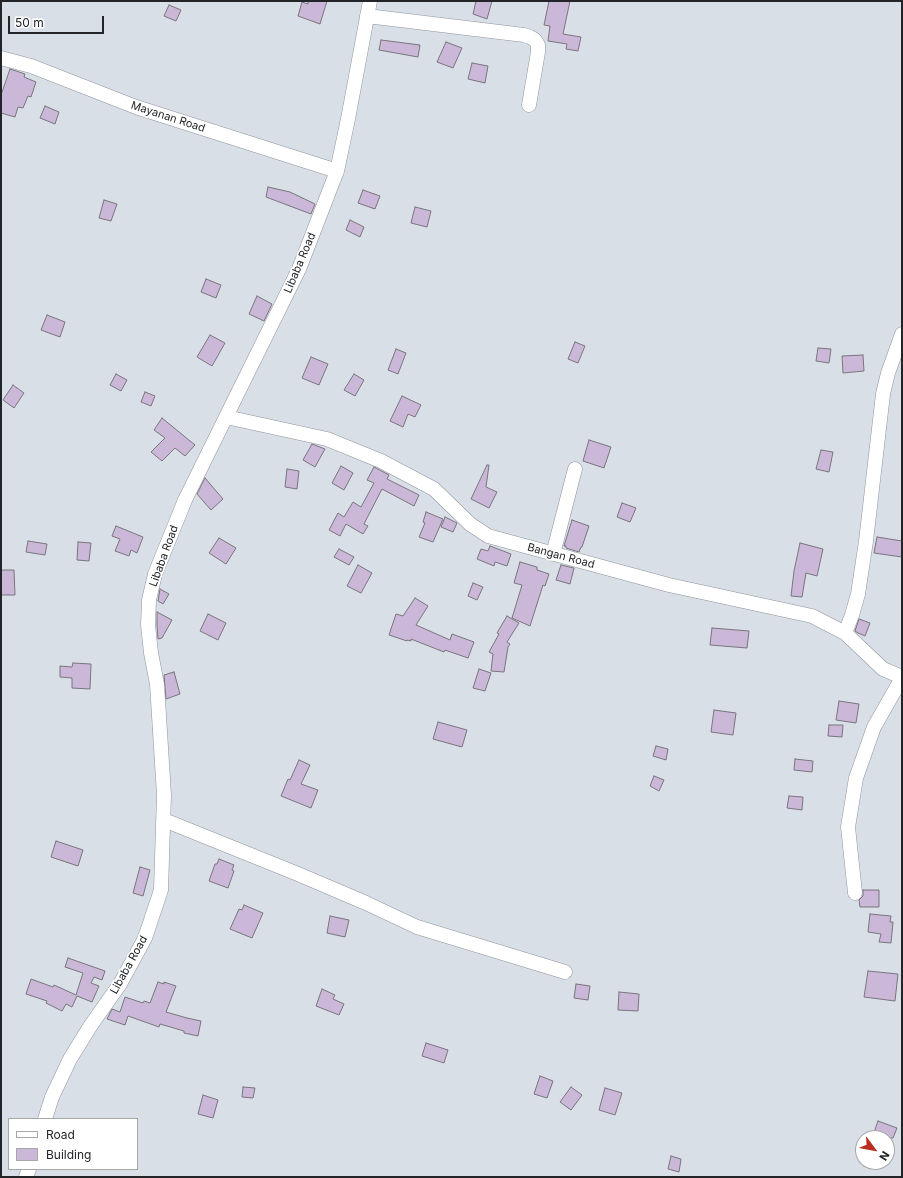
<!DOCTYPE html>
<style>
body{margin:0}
#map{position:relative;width:903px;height:1178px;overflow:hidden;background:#d9dfe6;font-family:Inter,sans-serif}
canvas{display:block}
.frame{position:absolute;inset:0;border:2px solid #222427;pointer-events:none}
.legend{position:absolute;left:8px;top:1118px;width:130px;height:52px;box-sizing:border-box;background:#fff;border:1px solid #a7a7a9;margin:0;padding:5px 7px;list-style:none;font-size:12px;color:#222427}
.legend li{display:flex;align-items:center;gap:8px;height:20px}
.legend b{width:20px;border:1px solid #a7a7a9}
.north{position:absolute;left:855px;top:1130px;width:40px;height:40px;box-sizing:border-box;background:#fff;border:1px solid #a7a7a9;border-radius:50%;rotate:122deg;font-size:11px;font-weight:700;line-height:16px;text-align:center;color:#222427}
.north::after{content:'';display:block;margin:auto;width:14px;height:18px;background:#ba2d21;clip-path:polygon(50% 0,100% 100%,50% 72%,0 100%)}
.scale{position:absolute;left:8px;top:16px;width:96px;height:18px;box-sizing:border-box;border:2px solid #222427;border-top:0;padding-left:5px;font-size:12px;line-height:14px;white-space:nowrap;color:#222427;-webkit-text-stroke:3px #fff;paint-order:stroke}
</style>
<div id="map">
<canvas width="903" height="1178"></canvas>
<div class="frame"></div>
<ul class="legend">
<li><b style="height:5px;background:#fff"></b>Road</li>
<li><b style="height:11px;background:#cbb7d8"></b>Building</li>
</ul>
<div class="north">N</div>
<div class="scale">50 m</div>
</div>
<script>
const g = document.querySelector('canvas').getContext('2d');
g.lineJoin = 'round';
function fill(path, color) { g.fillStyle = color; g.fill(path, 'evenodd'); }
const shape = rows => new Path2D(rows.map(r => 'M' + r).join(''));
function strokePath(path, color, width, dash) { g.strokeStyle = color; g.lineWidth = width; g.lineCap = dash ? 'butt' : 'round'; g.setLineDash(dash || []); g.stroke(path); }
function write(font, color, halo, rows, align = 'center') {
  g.font = font + ' Inter,sans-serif'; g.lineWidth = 3.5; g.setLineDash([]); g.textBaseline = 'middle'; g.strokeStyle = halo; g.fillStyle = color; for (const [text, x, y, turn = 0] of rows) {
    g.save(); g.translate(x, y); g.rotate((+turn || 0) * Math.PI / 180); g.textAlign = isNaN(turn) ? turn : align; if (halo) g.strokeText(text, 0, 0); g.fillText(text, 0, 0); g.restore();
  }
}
const building = shape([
 [308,1,327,1,320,24,298,16,302,2,308,4,308,1],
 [476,1,492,1,487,19,473,14,476,1],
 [549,1,570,1,563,34,581,37,578,51,566,49,567,44,548,41,550,26,544,25,549,1],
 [169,5,181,10,176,21,164,16,169,5],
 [381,40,420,45,418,57,379,50,381,40],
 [446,42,462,48,453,68,437,62,446,42],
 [472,63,488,66,485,83,468,79,472,63],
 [10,69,25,74,24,77,36,82,31,97,28,96,23,108,18,107,15,117,1,113,1,95,10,69],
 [45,106,59,112,55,124,40,118,45,106],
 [268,187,290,192,315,204,311,214,266,197,268,187],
 [363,190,380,196,375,209,358,203,363,190],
 [104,200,117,204,111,221,99,218,104,200],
 [415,207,431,211,427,227,411,223,415,207],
 [350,220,364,227,360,237,346,230,350,220],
 [206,279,221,285,216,298,201,292,206,279],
 [257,296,272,304,264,321,249,314,257,296],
 [47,315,65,322,60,337,41,330,47,315],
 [210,335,225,343,212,366,197,357,210,335],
 [575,342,585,346,578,363,568,359,575,342],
 [818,348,831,349,829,363,816,361,818,348],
 [396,349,406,353,398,374,388,370,396,349],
 [863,355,864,371,843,373,842,356,863,355],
 [311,357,328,364,319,385,302,378,311,357],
 [116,374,127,380,121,391,110,385,116,374],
 [354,374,364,380,355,396,344,390,354,374],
 [13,385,24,393,14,408,3,400,13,385],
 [145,392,155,396,151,406,141,402,145,392],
 [402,396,421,405,415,417,408,414,403,427,390,421,402,396],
 [162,418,195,445,185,456,175,448,162,461,151,452,165,438,154,430,162,418],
 [589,440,611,447,604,468,583,461,589,440],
 [312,444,325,449,315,467,303,460,312,444],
 [821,450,833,452,829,472,816,469,821,450],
 [487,465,489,465,486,487,497,492,489,508,471,499,487,465],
 [341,466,353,473,344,490,332,483,341,466],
 [374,467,389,475,387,479,419,495,414,506,382,489,364,524,368,526,363,534,346,524,340,536,329,530,338,513,344,517,353,502,361,507,374,483,367,480,374,467],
 [287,469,299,471,297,489,285,487,287,469],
 [205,478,223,499,211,510,197,494,205,478],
 [622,503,636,508,630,522,617,517,622,503],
 [426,512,443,519,433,542,419,537,425,523,423,522,426,512],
 [445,517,457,523,453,532,441,527,445,517],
 [572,520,589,526,582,547,581,547,579,552,566,548,566,546,564,546,572,520],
 [116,526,143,537,137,553,131,550,129,556,115,551,120,539,112,536,116,526],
 [877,537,902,541,902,557,874,553,877,537],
 [219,538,236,548,226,564,209,553,219,538],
 [28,541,47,544,45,555,26,552,28,541],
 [78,542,91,543,89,561,77,560,78,542],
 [800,543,823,549,817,576,806,573,802,597,791,596,794,571,800,543],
 [490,546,511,554,507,566,495,562,494,566,477,559,481,549,488,551,490,546],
 [339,549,354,557,349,565,334,557,339,549],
 [520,562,537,567,537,570,549,574,545,586,543,585,530,626,512,618,522,585,514,583,520,562],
 [358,565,372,573,361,593,347,586,358,565],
 [561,565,574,568,570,584,556,580,561,565],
 [1,570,14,570,15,595,1,595,1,570],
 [473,583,483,587,477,600,468,596,473,583],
 [160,589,169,594,163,604,158,601,160,589],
 [415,598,428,606,416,625,450,640,452,634,474,642,468,658,445,650,444,652,411,639,411,641,407,640,407,641,389,635,396,614,403,616,415,598],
 [157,612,172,620,162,638,158,639,157,625,157,612],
 [208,614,226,623,218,640,200,631,208,614],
 [507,616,519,623,507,642,510,644,508,647,504,672,491,671,493,654,489,652,499,634,497,633,507,616],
 [859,619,870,623,865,636,858,633,855,631,859,619],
 [712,628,749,631,747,648,710,645,712,628],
 [73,663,91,664,90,689,72,688,72,678,60,677,60,666,72,667,73,663],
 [479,669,491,673,485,691,473,688,479,669],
 [174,672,180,694,166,699,164,675,174,672],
 [839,701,859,704,856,723,836,720,839,701],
 [714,710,736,713,733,735,711,732,714,710],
 [438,722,467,730,462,747,433,739,438,722],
 [829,725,843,725,842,737,828,736,829,725],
 [656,746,668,749,666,760,653,756,656,746],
 [795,759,813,761,812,772,794,770,795,759],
 [299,760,310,765,301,784,318,790,311,808,281,796,288,779,290,780,299,760],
 [654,776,664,780,659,791,650,786,654,776],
 [789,796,803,797,802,810,787,808,789,796],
 [56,841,83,850,78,866,51,857,56,841],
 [219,859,234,865,232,870,234,871,228,888,209,881,215,864,217,864,219,859],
 [140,867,150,870,143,896,133,893,140,867],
 [863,890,879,890,879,907,860,907,859,900,863,896,863,890],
 [244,905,263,913,252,938,230,929,239,909,242,910,244,905],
 [870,914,891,916,890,922,893,922,891,943,879,942,881,934,868,932,870,914],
 [330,916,349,920,345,937,327,933,330,916],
 [68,958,105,971,102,980,94,977,91,983,99,986,92,1002,77,996,72,1007,66,1004,62,1011,46,1003,47,1001,26,994,31,979,53,987,54,985,76,995,83,973,65,967,68,958],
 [868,971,898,974,895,1001,864,997,868,971],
 [158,982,164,984,164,982,176,986,166,1012,187,1018,201,1021,198,1036,184,1033,184,1031,160,1024,159,1027,128,1016,125,1025,107,1019,112,1009,120,1012,125,997,143,1003,144,1001,150,1003,158,982],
 [576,984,590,986,588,1000,574,998,576,984],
 [322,989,335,995,333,999,344,1004,339,1015,316,1006,322,989],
 [619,992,639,994,638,1011,618,1010,619,992],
 [426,1043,448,1050,444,1063,422,1056,426,1043],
 [540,1076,553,1081,547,1098,534,1094,540,1076],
 [243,1087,255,1088,253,1098,242,1097,243,1087],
 [571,1087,582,1095,571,1110,560,1102,571,1087],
 [605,1088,622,1093,615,1115,599,1110,605,1088],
 [203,1095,218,1100,213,1118,198,1114,203,1095],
 [878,1121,897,1128,893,1138,872,1138,878,1121],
 [671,1156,681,1159,679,1172,668,1169,671,1156]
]);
fill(building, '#cbb7d8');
strokePath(building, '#79757c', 1);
const minor = shape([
 [367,16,524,35,530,37,535,40,538,45,538,52,529,105],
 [1,58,31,66,136,107,337,171],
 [226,417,327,439,381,461,434,489,470,524,488,536,669,585,812,616,845,633,883,669,902,677],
 [553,554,575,469],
 [845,633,852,615,858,594,866,541,883,394,888,373,902,334],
 [164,820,298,874,366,903,417,927,565,972],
 [855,893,848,827,856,778,874,727,902,678],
 [45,1119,52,1097,70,1059,91,1025,120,984,145,938,161,890,164,795,157,684,151,653,148,625,149,600,155,574,185,500,299,269,337,171,348,119,370,1],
 [26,1177,29,1169]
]);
strokePath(minor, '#8f949c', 15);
strokePath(minor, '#fff', 14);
write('11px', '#222427', '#fff', [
 ["Mayanan Road",168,117,18],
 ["Libaba Road",300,263,-67],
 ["Libaba Road",164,556,-70],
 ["Bangan Road",561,556,15],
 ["Libaba Road",129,965,-61]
]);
</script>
